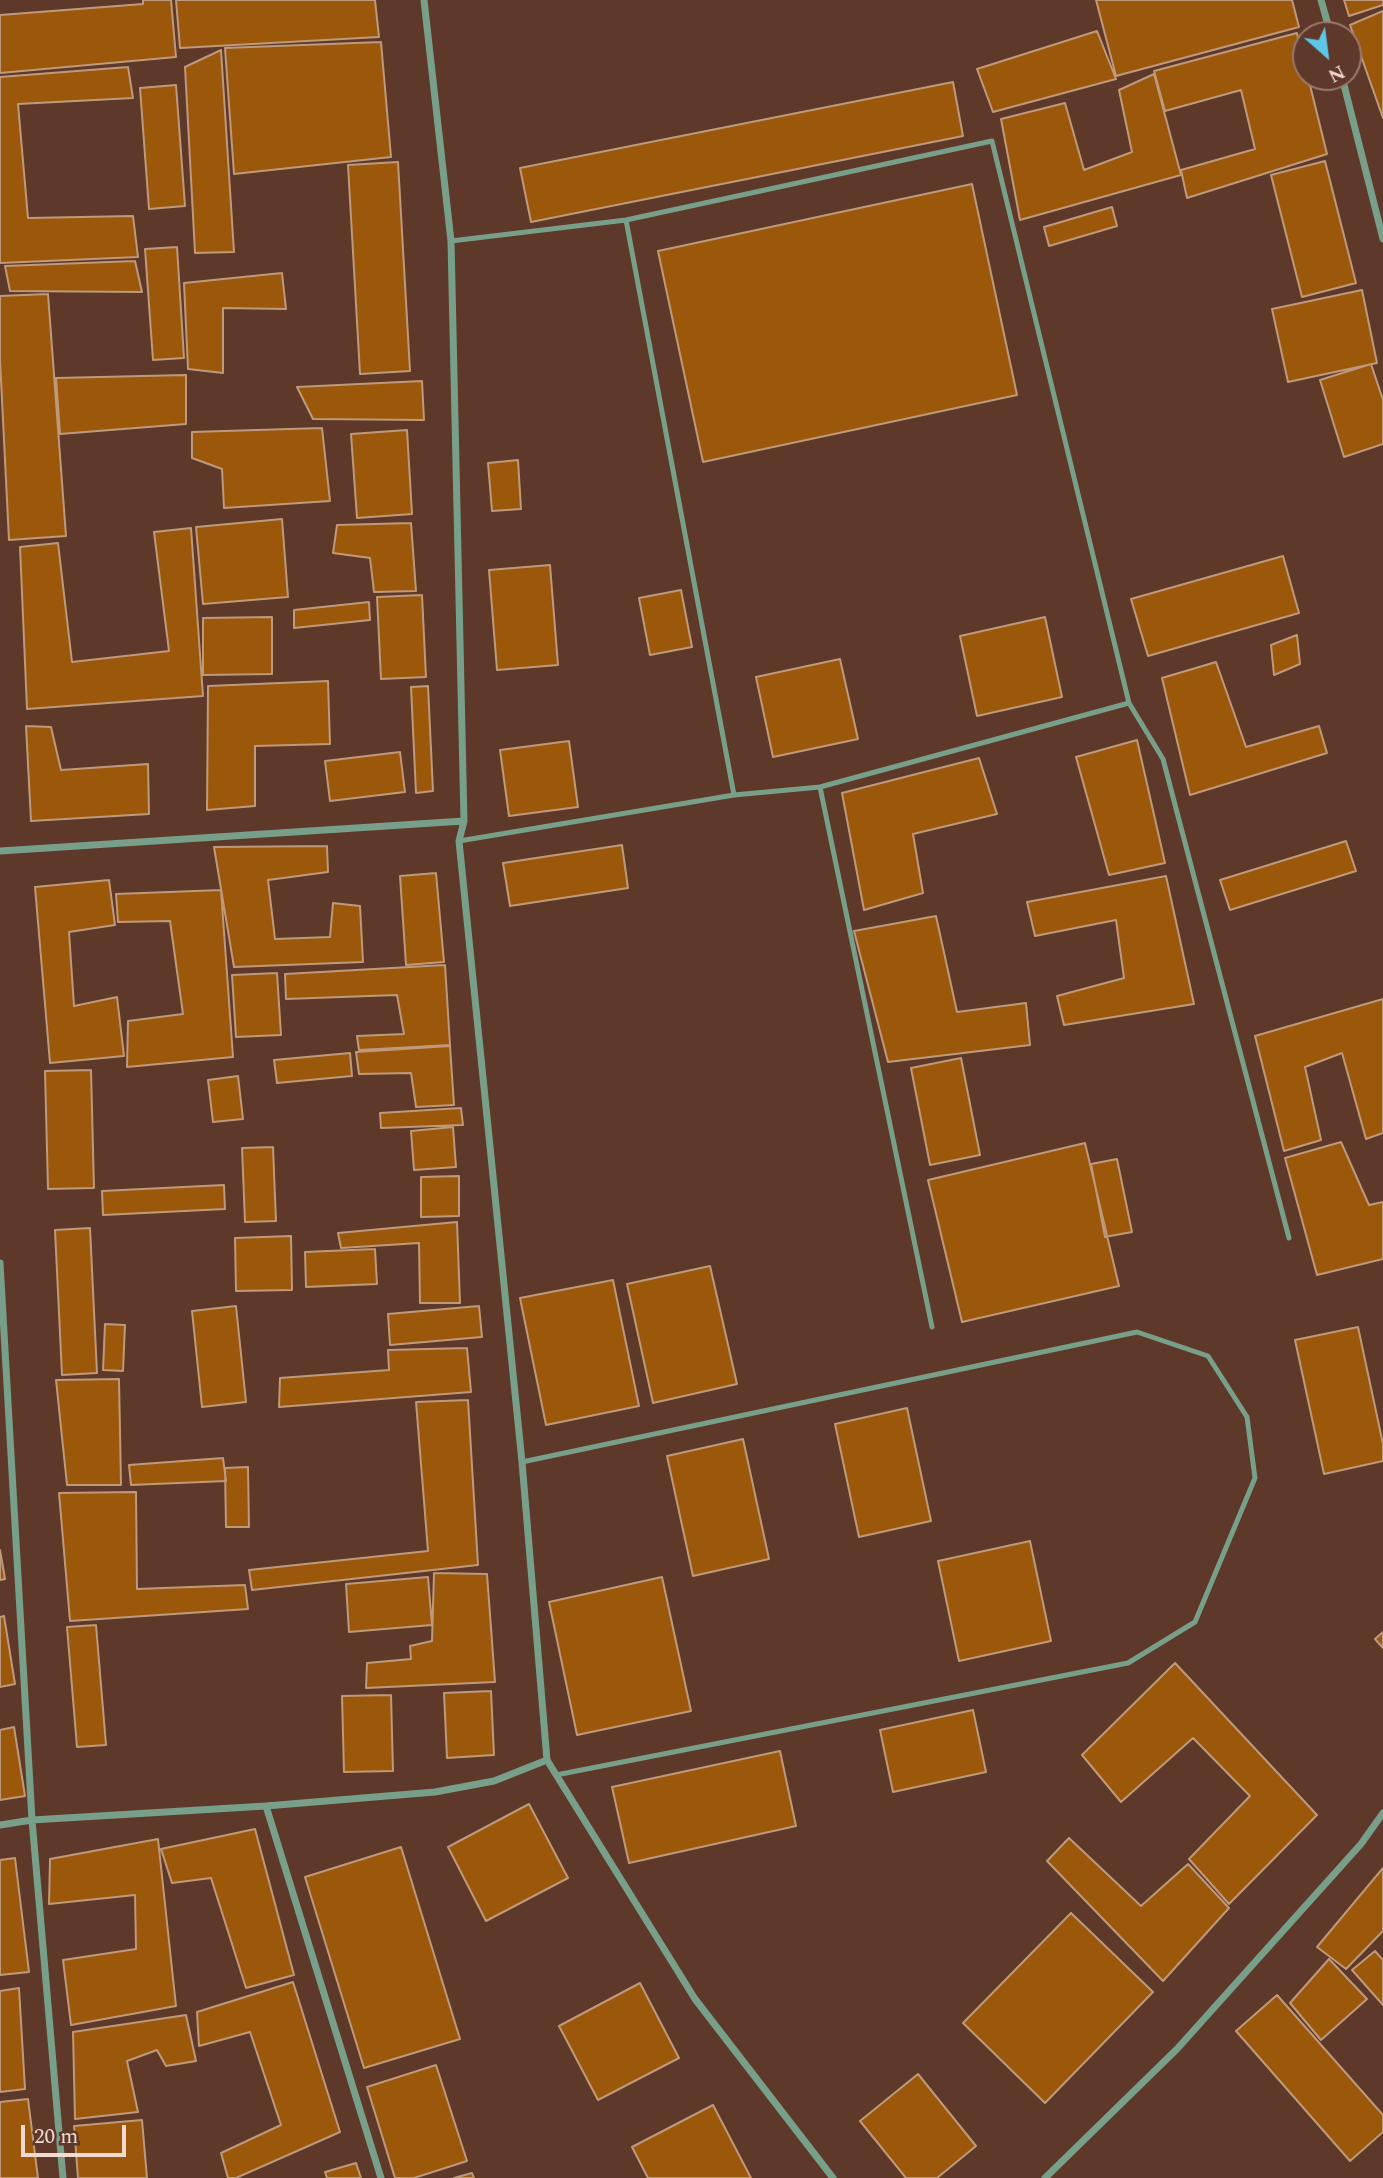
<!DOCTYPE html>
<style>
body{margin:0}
#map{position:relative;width:1383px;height:2178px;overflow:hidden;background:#5e3829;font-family:Spectral,serif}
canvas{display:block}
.north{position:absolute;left:1292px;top:21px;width:70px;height:70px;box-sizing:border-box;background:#5e3829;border:2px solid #99786c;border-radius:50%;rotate:152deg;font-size:19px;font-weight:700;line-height:28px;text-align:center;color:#f2d9d0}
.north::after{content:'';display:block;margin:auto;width:24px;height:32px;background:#5cc7e8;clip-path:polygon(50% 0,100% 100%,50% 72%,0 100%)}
.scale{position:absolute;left:21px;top:2125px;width:105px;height:32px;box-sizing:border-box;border:4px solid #f2d9d0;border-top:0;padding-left:9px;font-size:21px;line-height:24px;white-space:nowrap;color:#f2d9d0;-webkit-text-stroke:5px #5e3829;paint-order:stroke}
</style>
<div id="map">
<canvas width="1383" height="2178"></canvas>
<div class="north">N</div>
<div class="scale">20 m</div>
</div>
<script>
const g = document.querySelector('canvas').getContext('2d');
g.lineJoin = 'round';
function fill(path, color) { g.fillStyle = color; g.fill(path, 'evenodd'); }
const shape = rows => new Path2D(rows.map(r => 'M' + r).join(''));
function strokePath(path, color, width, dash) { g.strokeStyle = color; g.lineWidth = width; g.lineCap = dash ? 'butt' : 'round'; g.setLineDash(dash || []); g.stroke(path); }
const building = shape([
 [143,0,171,0,176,57,0,73,0,15,143,4,143,0],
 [176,0,375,0,379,37,180,48,176,0],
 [1096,0,1292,0,1299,27,1116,76,1096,0],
 [1344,0,1383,0,1383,5,1349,16,1344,0],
 [1383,11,1383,118,1350,25,1383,11],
 [1097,31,1116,79,993,112,977,69,1097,31],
 [1297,33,1306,77,1308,77,1327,154,1187,198,1181,170,1255,149,1241,90,1165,111,1154,71,1297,33],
 [381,42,391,157,234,174,225,48,381,42],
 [221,50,234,252,195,253,185,67,221,50],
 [128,67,133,98,18,104,28,218,133,216,138,257,0,263,0,77,128,67],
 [1154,74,1181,175,1020,220,1001,119,1065,103,1084,170,1132,152,1119,90,1154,74],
 [953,82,963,136,531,222,520,168,953,82],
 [176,85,185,206,149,209,140,88,176,85],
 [1325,161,1356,283,1302,297,1271,175,1325,161],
 [398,162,410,371,360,374,348,165,398,162],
 [972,184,1017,395,703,462,658,251,972,184],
 [1112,207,1117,226,1049,246,1044,227,1112,207],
 [177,247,184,358,153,360,145,249,177,247],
 [135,261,142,292,10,291,5,266,135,261],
 [282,273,286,309,223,308,223,373,188,369,184,283,282,273],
 [1362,290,1377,363,1288,382,1272,309,1362,290],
 [48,294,66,536,9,540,0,360,0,296,48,294],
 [1371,364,1383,400,1383,444,1344,457,1320,380,1371,364],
 [186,375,186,424,60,434,56,378,186,375],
 [422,381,424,420,313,419,297,387,422,381],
 [322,428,330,501,224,508,222,469,192,458,192,432,322,428],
 [407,430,412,514,357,518,351,434,407,430],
 [518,460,521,509,492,511,488,463,518,460],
 [282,519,288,597,203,604,196,527,282,519],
 [411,523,416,591,374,592,370,558,333,553,337,525,411,523],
 [191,528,203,696,27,709,20,547,58,543,72,662,169,651,154,532,191,528],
 [1283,556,1299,613,1148,656,1131,599,1283,556],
 [550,565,558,665,497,670,489,570,550,565],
 [681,590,692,647,650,655,639,598,681,590],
 [422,595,426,677,381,679,377,597,422,595],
 [369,602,370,620,294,628,294,610,369,602],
 [272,617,272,674,203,675,203,618,272,617],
 [1045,617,1062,697,977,716,960,636,1045,617],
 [1297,635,1300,664,1274,675,1271,645,1297,635],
 [840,659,858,739,773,757,756,677,840,659],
 [1216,662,1246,747,1319,726,1327,753,1190,795,1162,678,1216,662],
 [328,681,330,744,255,746,255,806,207,810,208,686,328,681],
 [428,686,433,791,416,793,411,687,428,686],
 [26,726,51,727,61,770,148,764,149,814,31,821,26,726],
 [1137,740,1165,863,1109,875,1076,757,1137,740],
 [569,741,578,807,509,816,500,750,569,741],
 [400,752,405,792,330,801,325,761,400,752],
 [979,758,997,814,913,834,923,893,864,910,842,793,979,758],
 [1346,841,1356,871,1230,910,1220,880,1346,841],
 [622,845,628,888,510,906,503,863,622,845],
 [327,846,328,872,268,880,275,939,330,937,333,903,360,906,363,962,234,967,214,847,327,846],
 [436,873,444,962,406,965,400,876,436,873],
 [1166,876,1194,1004,1064,1025,1057,996,1124,978,1116,920,1035,936,1027,902,1166,876],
 [109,880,115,925,69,932,74,1006,117,997,124,1056,50,1063,35,887,109,880],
 [221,890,233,1057,127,1067,128,1021,183,1014,170,921,118,922,116,894,221,890],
 [936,916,957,1012,1026,1003,1030,1045,888,1062,854,931,936,916],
 [445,965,450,1045,359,1050,357,1036,404,1034,397,995,286,999,285,974,445,965],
 [277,973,281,1035,236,1037,232,975,277,973],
 [1383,999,1383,1133,1366,1139,1342,1053,1305,1067,1321,1140,1284,1151,1255,1036,1383,999],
 [450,1046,454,1105,416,1107,411,1073,359,1074,356,1052,450,1046],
 [350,1053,352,1076,277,1083,274,1060,350,1053],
 [961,1058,980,1155,930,1165,911,1068,961,1058],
 [91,1070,94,1188,48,1189,45,1071,91,1070],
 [238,1076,243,1119,213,1122,208,1080,238,1076],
 [461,1108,463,1125,381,1128,380,1113,461,1108],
 [453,1127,456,1167,414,1170,411,1131,453,1127],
 [1341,1142,1369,1205,1383,1202,1383,1259,1317,1275,1285,1158,1341,1142],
 [1085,1143,1119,1286,962,1322,928,1180,1085,1143],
 [273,1147,276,1221,245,1222,242,1148,273,1147],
 [1117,1159,1132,1232,1105,1237,1091,1164,1117,1159],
 [459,1176,459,1216,421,1217,421,1177,459,1176],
 [224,1185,225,1209,103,1215,102,1191,224,1185],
 [457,1222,460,1303,420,1303,419,1243,341,1248,338,1233,457,1222],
 [90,1228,97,1373,62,1375,55,1230,90,1228],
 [291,1236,292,1290,236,1291,235,1238,291,1236],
 [375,1249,377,1284,306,1287,305,1252,375,1249],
 [710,1266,737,1384,653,1403,627,1284,710,1266],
 [613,1280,639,1406,546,1425,520,1298,613,1280],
 [236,1306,246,1402,202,1407,192,1311,236,1306],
 [479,1306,482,1337,390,1345,388,1314,479,1306],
 [105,1324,125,1325,123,1371,103,1370,105,1324],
 [1358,1327,1383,1444,1383,1461,1324,1474,1295,1340,1358,1327],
 [467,1348,471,1392,279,1407,280,1378,389,1370,388,1350,467,1348],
 [119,1379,121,1485,67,1485,56,1380,119,1379],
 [468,1400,478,1565,252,1590,249,1570,428,1551,416,1402,468,1400],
 [907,1408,931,1521,859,1537,835,1424,907,1408],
 [743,1439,769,1559,693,1576,667,1456,743,1439],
 [223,1458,226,1481,131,1485,129,1465,223,1458],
 [248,1467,249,1527,226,1527,225,1468,248,1467],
 [136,1492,137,1589,245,1585,248,1609,70,1621,59,1493,136,1492],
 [1030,1541,1051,1641,959,1661,938,1561,1030,1541],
 [0,1550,5,1579,0,1580,0,1550],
 [434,1573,487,1574,495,1682,366,1688,367,1663,411,1659,410,1646,432,1641,434,1573],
 [428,1577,432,1625,349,1632,346,1584,428,1577],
 [662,1577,691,1711,577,1735,549,1602,662,1577],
 [4,1616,15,1684,0,1687,0,1617,4,1616],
 [96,1625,106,1745,77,1747,67,1627,96,1625],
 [1383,1632,1383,1648,1375,1639,1383,1632],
 [1175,1663,1317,1815,1229,1904,1189,1859,1250,1796,1193,1738,1121,1802,1082,1755,1175,1663],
 [491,1691,494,1755,447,1758,444,1693,491,1691],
 [391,1695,393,1771,344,1772,342,1696,391,1695],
 [973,1710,986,1772,893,1792,880,1730,973,1710],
 [14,1727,25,1796,0,1800,0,1730,14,1727],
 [780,1751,796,1826,629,1863,612,1787,780,1751],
 [529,1804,568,1878,486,1921,448,1847,529,1804],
 [255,1829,294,1975,246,1988,211,1878,172,1883,161,1849,255,1829],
 [1069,1838,1141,1906,1188,1864,1229,1908,1163,1981,1047,1861,1069,1838],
 [158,1839,176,2006,71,2025,63,1960,136,1949,135,1895,49,1904,50,1859,158,1839],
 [401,1847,460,2039,364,2068,305,1877,401,1847],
 [15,1858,29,1972,0,1975,0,1860,15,1858],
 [1383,1868,1383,1931,1346,1969,1317,1947,1383,1868],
 [1071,1913,1153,1992,1045,2103,963,2023,1071,1913],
 [1375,1951,1383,1960,1383,2005,1352,1970,1375,1951],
 [1329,1959,1367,1999,1321,2040,1290,2003,1329,1959],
 [293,1982,340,2132,236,2178,228,2178,221,2153,281,2125,250,2032,199,2046,197,2012,293,1982],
 [640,1983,679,2058,598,2100,559,2026,640,1983],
 [19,1988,25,2089,0,2092,0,1991,19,1988],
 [1277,1995,1383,2115,1383,2132,1350,2161,1236,2031,1277,1995],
 [186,2015,196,2061,166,2066,157,2050,127,2061,138,2112,75,2119,73,2032,186,2015],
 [436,2065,467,2161,414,2178,395,2178,367,2087,436,2065],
 [918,2074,976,2146,937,2178,906,2178,860,2121,918,2074],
 [28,2099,38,2178,0,2178,0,2102,28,2099],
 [713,2105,751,2178,648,2178,632,2147,713,2105],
 [142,2120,147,2178,78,2178,74,2126,142,2120],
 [356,2163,361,2178,327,2178,325,2172,356,2163],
 [472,2173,474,2178,454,2178,472,2173]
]);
fill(building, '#9c580a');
strokePath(building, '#be997b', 2);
strokePath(shape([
 [626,220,734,795],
 [451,241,626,220,992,141,1129,703,1163,759,1289,1238],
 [459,841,734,795,820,787],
 [932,1327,820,787,1129,703],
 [522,1462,1137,1332,1208,1356,1247,1417,1255,1478,1195,1622,1128,1663,556,1775]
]), '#779f89', 5);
strokePath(shape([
 [424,0,451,241,464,821,459,841,522,1462,547,1760,695,1999,833,2178],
 [1321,0,1331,35],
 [1342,77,1383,239],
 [0,851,464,821],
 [0,1263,32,1820,63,2178],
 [266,1806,381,2178],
 [0,1825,32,1820,266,1806,435,1792,494,1781,547,1760],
 [1045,2178,1177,2049,1361,1844,1383,1813]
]), '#779f89', 7);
</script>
